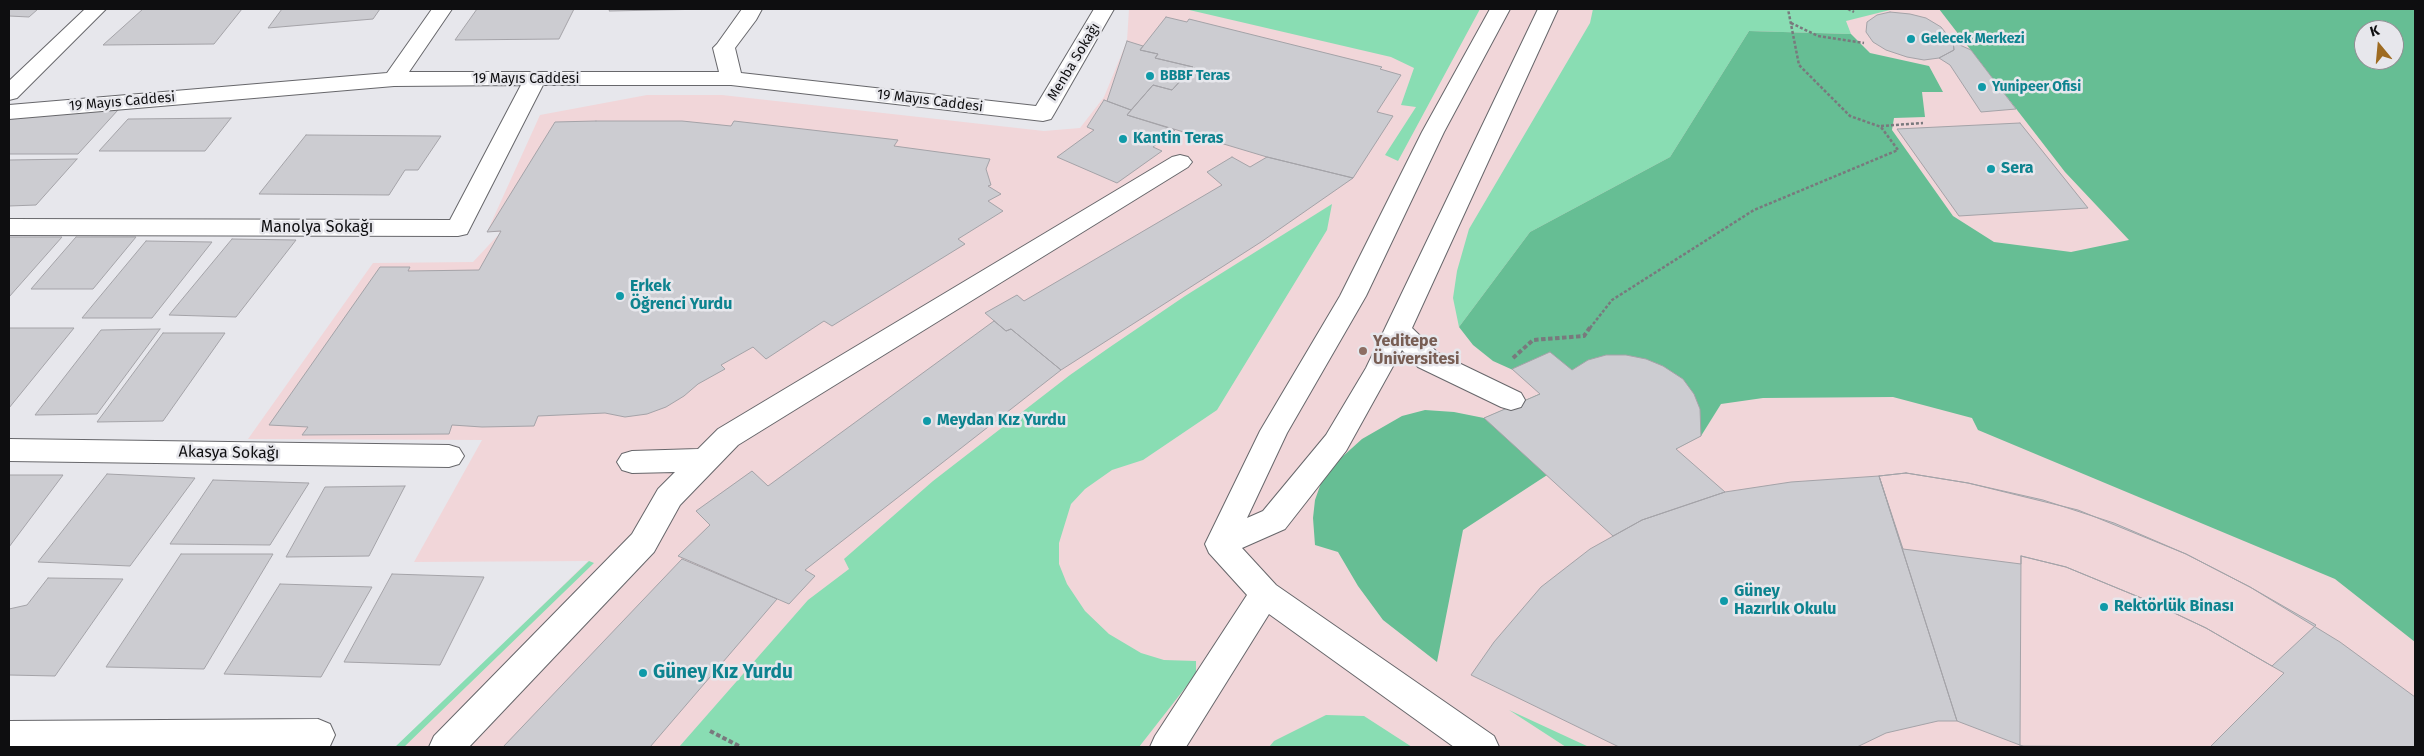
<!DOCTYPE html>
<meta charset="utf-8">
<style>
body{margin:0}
#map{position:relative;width:2424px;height:756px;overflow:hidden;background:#e7e7ec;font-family:"Fira Sans",sans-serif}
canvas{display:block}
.frame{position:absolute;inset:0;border:10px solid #0e0e10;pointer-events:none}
.north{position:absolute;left:2354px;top:20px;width:50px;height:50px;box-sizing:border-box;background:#e7e7ec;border:1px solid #909094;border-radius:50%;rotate:343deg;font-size:14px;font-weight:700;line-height:20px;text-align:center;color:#0e0e10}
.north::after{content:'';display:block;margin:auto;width:18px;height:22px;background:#9e6b21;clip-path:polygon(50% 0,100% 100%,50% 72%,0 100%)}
</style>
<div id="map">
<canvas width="2424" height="756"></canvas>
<div class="frame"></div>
<div class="north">K</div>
</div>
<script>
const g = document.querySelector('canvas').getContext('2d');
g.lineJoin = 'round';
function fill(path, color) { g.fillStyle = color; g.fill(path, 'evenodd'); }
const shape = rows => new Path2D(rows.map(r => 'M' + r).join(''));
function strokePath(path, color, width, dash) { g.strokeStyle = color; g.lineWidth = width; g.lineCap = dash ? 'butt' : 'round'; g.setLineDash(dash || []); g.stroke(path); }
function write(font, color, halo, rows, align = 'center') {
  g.font = font + ' "Fira Sans",sans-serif'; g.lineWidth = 5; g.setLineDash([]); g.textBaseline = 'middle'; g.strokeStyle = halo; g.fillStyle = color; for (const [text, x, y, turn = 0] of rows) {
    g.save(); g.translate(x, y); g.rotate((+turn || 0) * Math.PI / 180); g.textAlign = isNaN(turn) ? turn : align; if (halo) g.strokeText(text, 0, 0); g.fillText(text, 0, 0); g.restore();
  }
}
fill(shape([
 [1129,9,2415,9,2415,747,397,747,588,561,414,562,482,440,248,439,373,263,473,262,501,232,487,232,540,115,647,95,722,95,1044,131,1080,128,1104,97,1127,41],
 [2364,30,2394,30,2394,60,2364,60]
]), '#f1d6d9');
fill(shape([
 [1185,9,1480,9,1398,161,1385,155,1416,107,1401,105,1414,68,1391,57],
 [1593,9,1894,9,1846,21,1851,34,1749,31,1670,157,1530,232,1459,327,1453,298,1457,271,1469,229,1590,23],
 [1332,204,1327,230,1217,410,1143,460,1112,470,1085,489,1071,504,1059,543,1059,564,1067,584,1085,611,1109,634,1141,653,1164,660,1196,661,1196,674,1139,747,679,747,808,600,849,569,844,559,933,481,1070,375,1110,347,1185,296],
 [589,561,594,563,404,747,395,747],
 [1509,710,1589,747,1566,747],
 [1326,715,1364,716,1412,747,1269,747,1274,741]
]), '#89ddb3');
fill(shape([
 [1939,9,2415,9,2415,642,2335,579,1978,430,1972,418,1893,397,1763,398,1721,404,1701,436,1676,449,1590,447,1463,530,1437,662,1383,620,1358,586,1338,552,1315,545,1313,518,1315,500,1321,483,1331,467,1362,439,1402,416,1425,410,1454,412,1484,418,1553,388,1493,361,1473,345,1459,327,1530,232,1670,157,1749,31,1851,34,1870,53,1929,66,1943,92,1922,92,1925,117,1894,118,1892,130,1953,216,1994,242,2071,252,2129,240,2065,172],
 [2364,30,2394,30,2394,60,2364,60]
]), '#66be94');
const building = shape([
 [9,9,38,9,29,17,9,16,9,9],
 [143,9,242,9,214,44,103,45,143,9],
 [282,9,380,9,373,19,268,28,282,9],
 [477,9,574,9,559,39,455,40,477,9],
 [610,9,710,9,609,11,610,9],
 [1890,12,1910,14,1926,18,1941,27,1953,42,1954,50,1939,58,1924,60,1907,57,1886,50,1873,42,1866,32,1867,22,1877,15,1890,12],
 [1166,17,1187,22,1189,19,1382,67,1380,69,1401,75,1377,112,1393,116,1353,178,1267,157,1127,115,1153,85,1172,90,1193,67,1155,58,1158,54,1140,50,1166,17],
 [1127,41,1143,46,1140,50,1158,54,1155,58,1193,67,1172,90,1153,85,1131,110,1107,101,1127,41],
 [1953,42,1971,50,2016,109,1981,112,1950,65,1939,58,1954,50,1953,42],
 [1104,100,1131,110,1127,115,1175,130,1153,147,1162,151,1117,183,1057,157,1094,130,1087,127,1104,100],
 [118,110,78,154,9,154,9,117,118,110],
 [231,118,205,151,99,151,128,119,231,118],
 [596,121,682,121,731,126,734,121,898,140,894,146,990,159,986,169,991,185,988,186,1001,194,988,201,1003,211,958,239,965,244,832,326,824,321,766,359,753,347,721,365,725,369,698,384,684,396,666,407,647,414,625,417,605,413,538,416,534,426,482,427,452,425,449,434,302,435,308,427,269,425,380,267,410,267,408,271,479,270,501,231,487,232,555,122,596,121],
 [2020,123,2088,208,1959,216,1897,129,2020,123],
 [306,135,441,136,418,170,405,170,389,195,259,194,306,135],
 [1232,157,1250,167,1267,157,1353,178,1261,242,1061,370,1011,329,1006,331,985,313,1017,295,1024,301,1222,185,1207,172,1232,157],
 [77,159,36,205,9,206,9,160,77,159],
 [9,237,62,237,9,297,9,237],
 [76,237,136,237,93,289,31,289,76,237],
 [232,239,296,240,236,317,169,315,232,239],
 [146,241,212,242,152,318,82,318,146,241],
 [994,321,1006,331,1011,329,1061,370,805,570,815,576,789,604,678,556,710,525,696,511,752,471,768,486,994,321],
 [9,328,74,328,9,408,9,328],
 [160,329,97,414,35,415,101,330,160,329],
 [163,333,225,333,163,421,97,422,163,333],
 [1550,352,1572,370,1588,360,1606,355,1626,355,1646,359,1663,366,1683,379,1694,394,1700,409,1701,436,1676,449,1725,492,1642,520,1613,536,1484,418,1540,394,1512,369,1550,352],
 [1906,473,1968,483,2078,510,2186,554,2250,587,2340,642,2415,697,2415,747,2025,747,1957,721,1879,476,1906,473],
 [1906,473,1968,483,2043,500,2114,523,2186,554,2250,587,2316,625,2272,666,2206,628,2151,602,2066,567,2021,556,2021,564,1903,549,1879,476,1906,473],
 [107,474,195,478,130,566,38,562,107,474],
 [9,475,63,475,9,547,9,475],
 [1879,476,1957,721,1938,721,1886,733,1857,747,1619,747,1471,675,1494,642,1541,587,1590,549,1642,520,1725,492,1791,482,1879,476],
 [213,480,309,483,270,545,170,544,213,480],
 [405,486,369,556,286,557,325,487,405,486],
 [181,554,273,554,204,669,106,667,181,554],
 [2021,556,2066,567,2151,602,2206,628,2284,673,2210,747,2020,746,2021,556],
 [682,559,777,599,650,747,503,747,682,559],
 [392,574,484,577,440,665,344,662,392,574],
 [48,578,123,579,55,676,9,675,9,609,27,605,48,578],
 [280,584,372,587,321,677,224,674,280,584]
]);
fill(building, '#ccccd1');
strokePath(building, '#a4a3a8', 1);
const lane = shape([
 [1490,9,1510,9,1444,132,1366,296,1287,433,1247,518,1263,511,1326,435,1366,368,1538,9,1558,9,1412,328,1438,353,1521,393,1525,400,1521,407,1511,410,1501,407,1418,367,1402,350,1346,451,1285,529,1242,548,1276,585,1494,736,1499,747,1454,747,1269,614,1186,747,1150,747,1155,736,1247,595,1209,553,1205,544,1260,431,1340,296,1422,132,1490,9],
 [1180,155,1188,157,1192,162,1188,167,738,445,680,505,654,552,469,747,429,747,434,736,632,534,658,489,675,472,632,473,622,470,617,462,622,454,632,451,698,449,718,429,1172,157,1180,155]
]);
const street = shape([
 [85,9,106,9,17,98,9,100,9,81,85,9],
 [432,9,452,9,409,72,719,72,713,48,717,44,742,9,762,9,756,20,735,48,741,73,1036,106,1094,9,1114,9,1054,114,1051,119,1043,121,731,85,543,85,467,234,458,236,9,235,9,219,450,220,521,85,394,86,9,119,9,105,387,73,432,9],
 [9,439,449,445,459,448,464,456,459,464,449,467,9,461,9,439],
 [318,719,330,724,335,735,330,746,9,747,9,721,318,719]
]);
strokePath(lane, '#67676b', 2);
strokePath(street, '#67676b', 2);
strokePath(shape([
 [1848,9,1854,12],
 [1791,23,1818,36,1864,43],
 [1881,126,1923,123],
 [1590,328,1612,300,1754,210,1898,150,1881,127,1850,116,1799,65,1788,9]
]), '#79797d', 2.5, [3, 2]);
strokePath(shape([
 [1513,358,1533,340,1584,336,1591,326],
 [710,731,741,747]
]), '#79797d', 4, [4.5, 2.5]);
fill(lane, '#fff');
fill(street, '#fff');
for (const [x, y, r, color] of [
 [1911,39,5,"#0f9aa8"],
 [1150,76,5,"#0f9aa8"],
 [1982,87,5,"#0f9aa8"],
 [1123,139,5,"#0f9aa8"],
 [1991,169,5,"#0f9aa8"],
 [620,296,5,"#0f9aa8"],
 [1363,351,5,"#8d6e63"],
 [927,421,5,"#0f9aa8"],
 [1724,601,5,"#0f9aa8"],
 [2104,607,5,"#0f9aa8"],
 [643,673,5,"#0f9aa8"]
]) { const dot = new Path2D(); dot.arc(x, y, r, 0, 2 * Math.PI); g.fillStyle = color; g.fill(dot); strokePath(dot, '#e7e7ec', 2); }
write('bold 14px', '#0d838f', '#e7e7ec', [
 ["Gelecek Merkezi",1921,39],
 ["BBBF Teras",1160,76],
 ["Yunipeer Ofisi",1992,87]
], 'left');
write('14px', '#0e0e10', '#e7e7ec', [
 ["Menba Sokağı",1074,62,-59],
 ["19 Mayıs Caddesi",526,79],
 ["19 Mayıs Caddesi",930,101,7],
 ["19 Mayıs Caddesi",122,102,-5]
]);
write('bold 16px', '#0d838f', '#e7e7ec', [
 ["Kantin Teras",1133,139],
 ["Sera",2001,169],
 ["Erkek",630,287],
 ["Öğrenci Yurdu",630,305],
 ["Meydan Kız Yurdu",937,421],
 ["Güney",1734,592],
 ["Hazırlık Okulu",1734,610],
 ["Rektörlük Binası",2114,607]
], 'left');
write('16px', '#0e0e10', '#e7e7ec', [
 ["Manolya Sokağı",317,228],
 ["Akasya Sokağı",229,453,1]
]);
write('bold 16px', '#785e54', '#e7e7ec', [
 ["Yeditepe",1373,342],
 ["Üniversitesi",1373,360]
], 'left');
write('bold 19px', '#0d838f', '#e7e7ec', [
 ["Güney Kız Yurdu",653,673]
], 'left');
</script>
